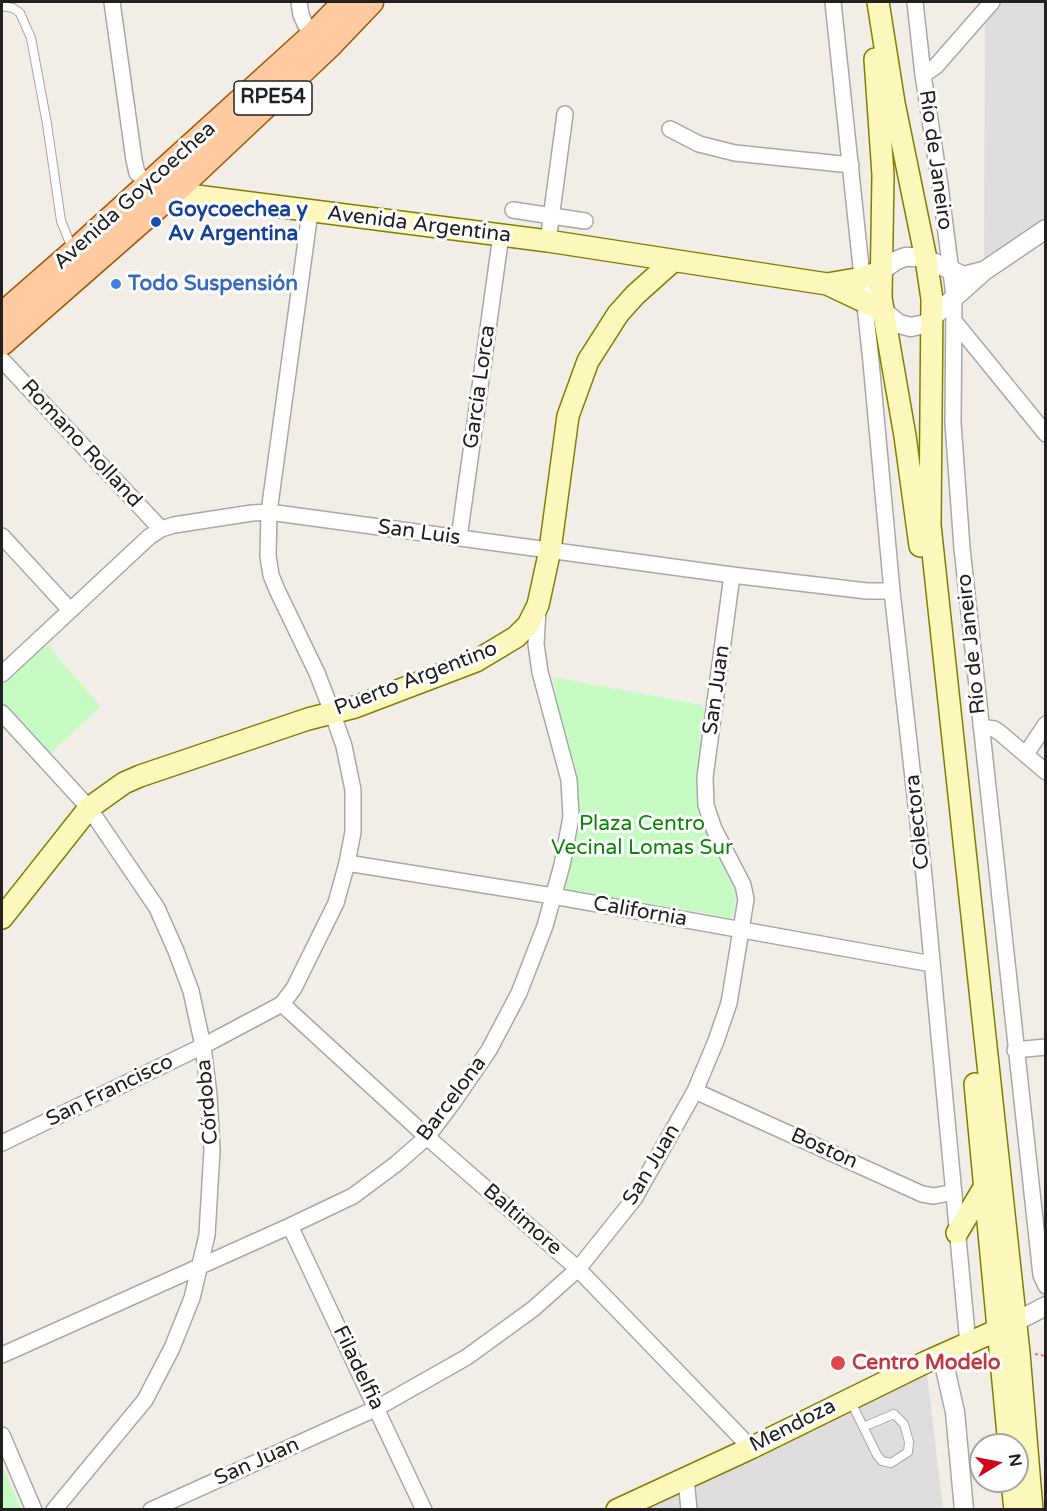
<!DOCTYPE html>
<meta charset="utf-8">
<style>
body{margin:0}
#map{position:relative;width:1047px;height:1511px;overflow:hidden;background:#f2ede7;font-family:"Varela Round",sans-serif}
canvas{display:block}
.frame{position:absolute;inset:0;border:3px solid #212121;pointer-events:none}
.north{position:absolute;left:969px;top:1433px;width:60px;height:60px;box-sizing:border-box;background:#fff;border:2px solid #a6a6a6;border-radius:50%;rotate:80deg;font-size:16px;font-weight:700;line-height:24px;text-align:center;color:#212121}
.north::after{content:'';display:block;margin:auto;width:21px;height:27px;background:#d20019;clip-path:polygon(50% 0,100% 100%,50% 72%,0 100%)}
</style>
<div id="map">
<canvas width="1047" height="1511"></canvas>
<div class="frame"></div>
<div class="north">N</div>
</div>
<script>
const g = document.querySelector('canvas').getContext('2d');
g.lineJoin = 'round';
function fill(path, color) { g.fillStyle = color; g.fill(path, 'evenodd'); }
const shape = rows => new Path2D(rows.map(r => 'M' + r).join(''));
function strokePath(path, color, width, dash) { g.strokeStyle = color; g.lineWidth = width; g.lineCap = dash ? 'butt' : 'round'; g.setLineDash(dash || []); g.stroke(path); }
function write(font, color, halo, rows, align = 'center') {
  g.font = font + ' "Varela Round",sans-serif'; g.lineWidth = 6; g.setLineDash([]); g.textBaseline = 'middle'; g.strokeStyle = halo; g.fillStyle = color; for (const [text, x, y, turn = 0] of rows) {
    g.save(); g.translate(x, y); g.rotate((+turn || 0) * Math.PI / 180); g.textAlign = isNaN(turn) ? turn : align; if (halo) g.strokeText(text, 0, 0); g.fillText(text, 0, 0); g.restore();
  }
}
fill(shape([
 [985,2,1045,2,1045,229,984,271],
 [926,1365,943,1509,613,1509]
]), '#dfdede');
fill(shape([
 [46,643,101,707,44,758,2,708,2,682],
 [553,677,702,705,708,719,701,807,737,888,733,918,563,889,576,822,575,767,561,729],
 [2,1465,21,1509,2,1509]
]), '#c6fcc4');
const service = shape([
 [2,6,13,8,20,13,31,38,47,124,61,221,72,248],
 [851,1402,877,1455,882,1461,891,1463,908,1452,909,1442,904,1424,894,1414,863,1427]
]);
const minor = shape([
 [112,2,134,160,137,173,148,184],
 [299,2,301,15,311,37],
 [833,2,871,362,892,591,924,876,968,1344],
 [915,2,923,75,940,185,954,296,953,423,962,548,1041,1275,1046,1286],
 [923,75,936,66,992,2],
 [670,129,699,144,735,153,851,165],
 [513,210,585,221],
 [548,241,565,114],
 [954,321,1046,434],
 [2,360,161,529],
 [2,536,70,610],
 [459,538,501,235],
 [2,674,149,537,161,529,174,525,252,513,269,512,732,575,867,591,892,591],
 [2,713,89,808,157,908,176,951,191,991,203,1046,209,1095,212,1150,207,1235,192,1298,172,1348,145,1400,54,1510],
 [981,727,994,729,999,732,1046,772],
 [1026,754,1046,724],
 [347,863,553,896,932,964],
 [282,1004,427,1137,578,1269,751,1448],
 [1015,1050,1046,1047],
 [695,1091,922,1194,934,1196,954,1192],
 [2,1143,203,1046,282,1004,294,988,336,903,347,863,353,832,353,790,344,746,332,712,317,673,277,590,271,575,268,556,269,512,310,212],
 [290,1226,424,1510],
 [2,1355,290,1226,353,1196,396,1164,427,1137,454,1101,489,1050,519,993,545,926,562,865,571,817,569,780,540,672,536,644,538,610],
 [2,1435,34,1510],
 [686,1478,689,1510],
 [151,1510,377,1408,467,1357,533,1309,578,1269,634,1199,695,1091,716,1041,729,1003,741,930,746,899,743,885,714,829,706,805,705,777,732,575]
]);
const tertiary = shape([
 [880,272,895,261,905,257,916,257,926,259,964,276,983,271],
 [882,310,899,324,911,327,925,324,984,271,1046,229],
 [1015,1322,1046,1306],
 [942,1355,955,1412,964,1510]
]);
const secondary = shape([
 [878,2,894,103,926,259,932,299,930,525,1019,1353,1032,1510],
 [875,59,883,175,881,298,905,436,920,546],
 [160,188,173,193,548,241,827,284,882,310],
 [827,284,862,278,880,272],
 [2,918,89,808,124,783,140,776,308,719,355,707,476,661,516,637,528,625,538,605,550,550,568,416,588,361,618,314,635,295,673,261],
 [975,1084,1009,1445],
 [957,1233,985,1186],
 [1012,1481,1015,1510],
 [617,1510,751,1448,926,1362,1009,1325]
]);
const primary = shape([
 [2,315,74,252,311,37,345,2],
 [2,343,173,193,329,46,371,2]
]);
strokePath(service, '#a8a8a8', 10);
strokePath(minor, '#a8a8a8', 18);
strokePath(tertiary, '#a8a8a8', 21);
strokePath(secondary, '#807f00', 24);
strokePath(primary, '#9e5700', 27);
strokePath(shape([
 [1035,1354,1046,1356]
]), '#ff6b6d', 2, [3, 3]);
strokePath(service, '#fff', 8);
strokePath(minor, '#fff', 15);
strokePath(tertiary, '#fff', 18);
strokePath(secondary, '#fcf8bb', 21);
strokePath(primary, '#ffca9f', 24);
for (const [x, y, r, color] of [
 [156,222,6,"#1a4fb4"],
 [116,284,6,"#3f7fe0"],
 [838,1363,8,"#e0444e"]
]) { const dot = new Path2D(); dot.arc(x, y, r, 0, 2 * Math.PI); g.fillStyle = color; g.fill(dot); strokePath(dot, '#fff', 2); }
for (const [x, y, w] of [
 [273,98,78]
]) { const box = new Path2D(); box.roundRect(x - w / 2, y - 17, w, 34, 4.5); g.fillStyle = '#fff'; g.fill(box); strokePath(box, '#212121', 1.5); }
write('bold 20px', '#212121', null, [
 ["RPE54",273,98]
]);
write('21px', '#212121', '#fff', [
 ["Río de Janeiro",935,160,82],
 ["Avenida Goycoechea",135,196,-42],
 ["Avenida Argentina",419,225,7],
 ["García Lorca",480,387,-82],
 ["Romano Rolland",81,444,47],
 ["San Luis",419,533,8],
 ["Río de Janeiro",972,644,-96],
 ["Puerto Argentino",416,679,-21],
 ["San Juan",717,690,-82],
 ["Colectora",918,822,-96],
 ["California",640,912,10],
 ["San Francisco",110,1091,-26],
 ["Barcelona",452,1099,-53],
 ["Córdoba",208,1102,-95],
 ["Boston",824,1149,24],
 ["San Juan",652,1165,-59],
 ["Baltimore",522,1220,41],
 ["Filadelfia",358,1368,64],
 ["Mendoza",793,1426,-27],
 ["San Juan",257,1462,-24]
]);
write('bold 21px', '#164399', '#fff', [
 ["Goycoechea y",168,210],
 ["Av Argentina",168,234]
], 'left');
write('bold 21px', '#366cbe', '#fff', [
 ["Todo Suspensión",128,284]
], 'left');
write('21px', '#0b8707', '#fff', [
 ["Plaza Centro",642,824],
 ["Vecinal Lomas Sur",642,848]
]);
write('bold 21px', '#be3a42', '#fff', [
 ["Centro Modelo",852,1363]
], 'left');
</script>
